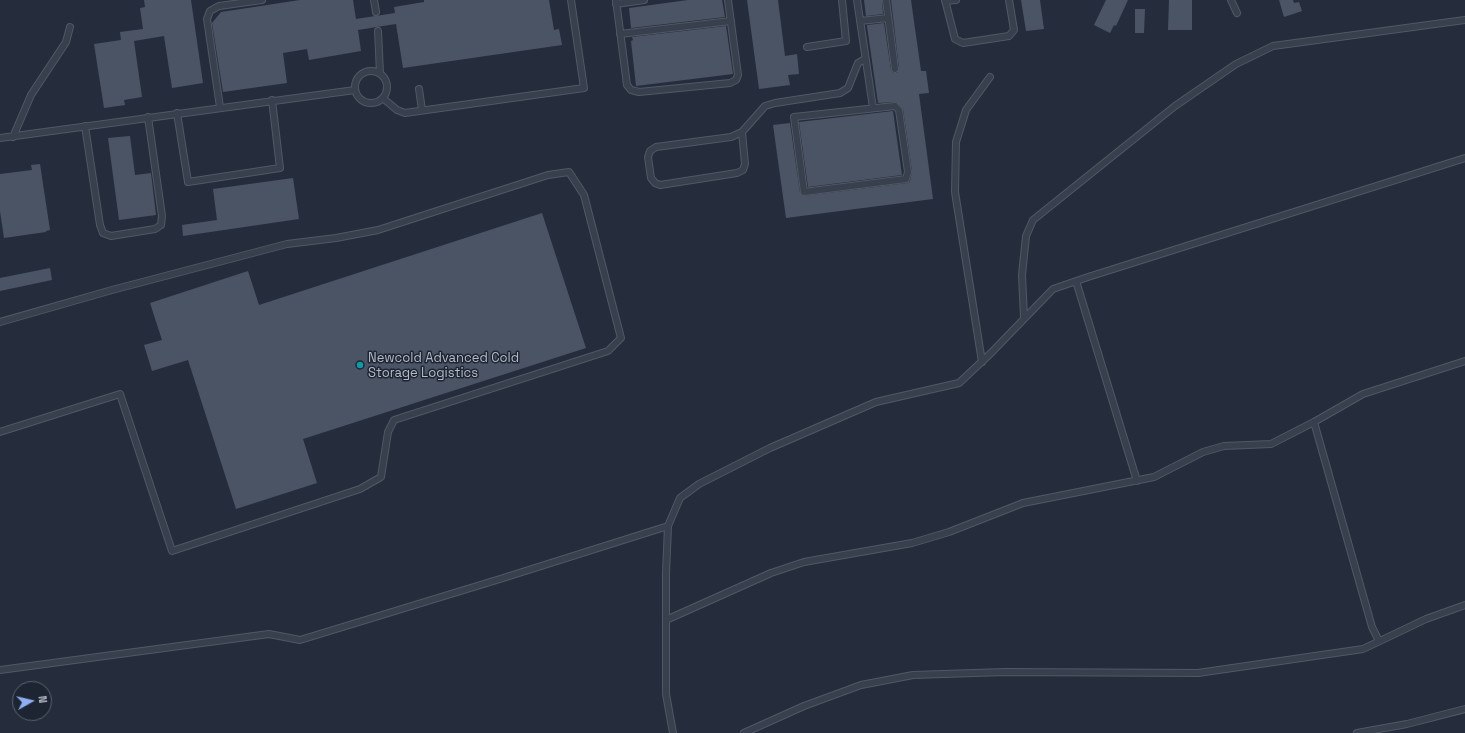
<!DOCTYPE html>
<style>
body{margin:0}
#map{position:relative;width:1465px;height:733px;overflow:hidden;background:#252d3d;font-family:"Space Grotesk",sans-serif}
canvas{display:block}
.north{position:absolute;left:12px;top:681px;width:40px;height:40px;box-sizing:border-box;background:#1e2532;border:1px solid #5a616e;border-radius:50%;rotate:82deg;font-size:11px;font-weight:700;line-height:16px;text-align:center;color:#b5bbc8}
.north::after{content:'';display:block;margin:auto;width:14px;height:18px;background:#8faef3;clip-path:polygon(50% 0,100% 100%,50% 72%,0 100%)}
</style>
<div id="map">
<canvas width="1465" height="733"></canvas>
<div class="north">N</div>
</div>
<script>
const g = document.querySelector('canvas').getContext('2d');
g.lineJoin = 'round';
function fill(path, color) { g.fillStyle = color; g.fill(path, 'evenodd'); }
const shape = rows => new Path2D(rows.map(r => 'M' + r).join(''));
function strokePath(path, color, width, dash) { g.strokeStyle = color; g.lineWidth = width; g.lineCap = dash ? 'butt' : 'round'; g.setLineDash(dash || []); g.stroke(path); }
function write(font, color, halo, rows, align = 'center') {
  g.font = font + ' "Space Grotesk",sans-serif'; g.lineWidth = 3; g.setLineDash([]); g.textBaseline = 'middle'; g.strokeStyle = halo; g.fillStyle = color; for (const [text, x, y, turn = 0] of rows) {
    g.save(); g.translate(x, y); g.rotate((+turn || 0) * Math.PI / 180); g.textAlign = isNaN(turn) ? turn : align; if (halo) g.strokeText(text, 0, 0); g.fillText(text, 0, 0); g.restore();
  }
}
fill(shape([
 [144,0,191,0,203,83,172,88,164,36,134,41,142,97,124,100,125,105,104,108,94,44,121,40,120,32,143,29,140,8,145,7],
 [300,0,353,0,356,19,395,13,394,7,424,2,424,0,549,0,554,30,559,29,562,45,403,68,396,24,358,30,361,51,309,60,307,49,283,53,287,83,223,92,212,23,221,12],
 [688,0,722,0,725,17,631,28,629,8],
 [747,0,778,0,785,56,797,54,799,74,788,75,790,85,759,89],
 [864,0,882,0,883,14,866,16],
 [891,0,911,0,921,71,926,71,929,93,919,94,933,199,786,218,773,125,790,123,800,193,803,196,907,183,910,181,912,171,903,109,896,102,878,103,867,26,867,25,884,23,891,70,893,73,897,73,899,68],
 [1021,0,1040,0,1044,29,1026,31],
 [1106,0,1128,0,1116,26,1114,25,1110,33,1094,25],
 [1169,0,1192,0,1192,30,1168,30],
 [1279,0,1293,0,1294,3,1299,2,1302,11,1284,17],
 [1135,9,1145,9,1144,33,1135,33],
 [726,26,733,74,636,86,631,41,633,40,632,37],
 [893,111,902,175,808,187,799,122],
 [130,136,135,175,151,173,156,215,119,220,108,138],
 [40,164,50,230,46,231,46,232,4,238,0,211,0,174,32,170,31,165],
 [293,178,299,219,183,236,182,225,217,220,213,189],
 [542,213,586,348,303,439,317,483,236,509,188,360,152,371,144,345,162,340,150,303,248,271,259,305],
 [50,268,52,280,0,291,0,278]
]), '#4b5465');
const lane = shape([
 [374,0,376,12],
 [616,0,627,85,631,90,639,92,730,83,736,80,738,75,728,0],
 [857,0,873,108],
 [886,0,895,69],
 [945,0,955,39,963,43,1009,36,1014,30,1009,0],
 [1231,0,1237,13],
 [945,1,956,0],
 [616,4,644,0],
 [860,21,888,18],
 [378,31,380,73],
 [620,34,731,21],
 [807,47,846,41,842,0],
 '355 87a16 16 0 1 1 32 0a16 16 0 1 1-32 0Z',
 [419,89,422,110],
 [384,99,397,110,405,113,584,88,571,0],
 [895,106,899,110,908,172,906,179,804,192,794,117,895,106],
 [220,107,207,19,210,11,219,6,262,0],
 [177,113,188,182,280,168,272,100],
 [85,126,100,225,103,233,111,236,155,229,161,225,162,216,148,117],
 [742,132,745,164,743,170,737,173,660,185,655,183,651,178,648,157,650,151,656,147,731,137,742,132,765,106,775,103,840,93,848,88,858,63,865,59],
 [13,137,31,95,66,42,70,27],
 [0,138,355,90],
 [1076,281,1137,481],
 [1024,317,1022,275,1026,236,1033,220,1175,106,1236,64,1273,46,1465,20],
 [0,322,112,290,287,244,336,238,378,230,548,175,569,172,584,195,621,338,608,351,394,420,388,432,381,477,360,489,172,551,120,394,0,432],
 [982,362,955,192,956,142,966,110,990,77],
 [1314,422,1372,627,1379,641],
 [666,620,771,573,804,562,912,543,949,532,1023,503,1154,477,1203,452,1224,446,1271,444,1314,422,1363,394,1465,361],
 [0,670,269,634,300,640,500,579,668,526],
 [673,733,666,694,666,573,668,526,680,498,699,484,770,448,876,402,959,383,991,353,1053,289,1088,277,1465,158],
 [744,733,804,706,861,685,913,675,1005,672,1198,673,1363,649,1426,619,1465,605],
 [1357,733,1407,724,1465,709]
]);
strokePath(lane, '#515865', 8);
strokePath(lane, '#39404d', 6);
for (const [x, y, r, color] of [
 [360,365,4,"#0f9aa8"]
]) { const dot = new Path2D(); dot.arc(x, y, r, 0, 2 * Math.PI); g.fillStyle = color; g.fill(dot); strokePath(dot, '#1e2532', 1.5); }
write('13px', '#b5bbc8', '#1e2532', [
 ["Newcold Advanced Cold",368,358],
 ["Storage Logistics",368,373]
], 'left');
</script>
